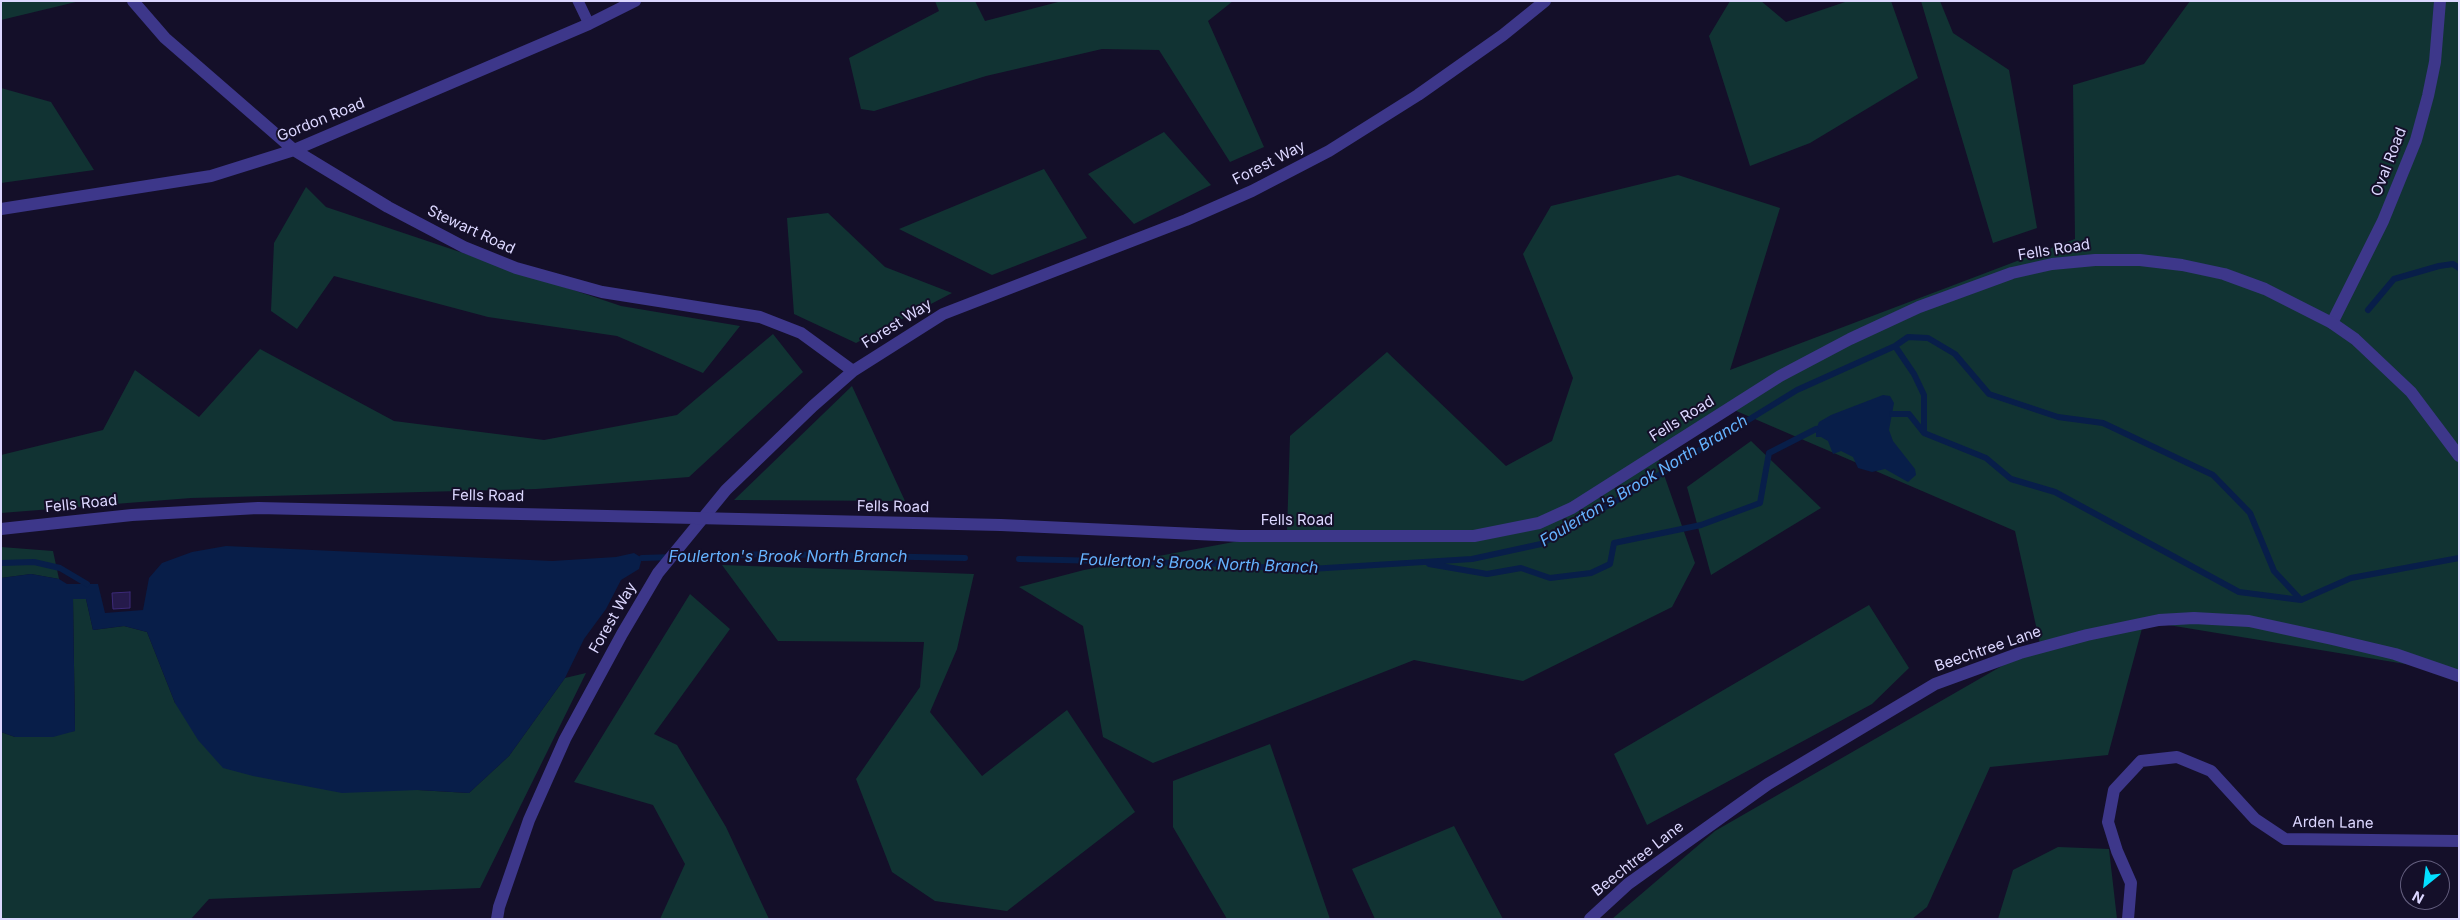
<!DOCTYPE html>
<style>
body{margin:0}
#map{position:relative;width:2460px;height:920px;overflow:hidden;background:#140f29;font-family:Inter,sans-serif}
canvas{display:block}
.frame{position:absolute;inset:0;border:2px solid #dcd7ff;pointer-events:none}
.north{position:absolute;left:2400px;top:860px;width:50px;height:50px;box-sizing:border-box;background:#140f29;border:1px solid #645f7f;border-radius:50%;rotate:209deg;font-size:14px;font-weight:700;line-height:20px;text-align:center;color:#dcd7ff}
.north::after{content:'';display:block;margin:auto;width:18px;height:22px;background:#03dfff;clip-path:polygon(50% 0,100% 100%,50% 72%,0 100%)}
</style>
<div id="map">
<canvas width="2460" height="920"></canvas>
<div class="frame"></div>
<div class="north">N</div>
</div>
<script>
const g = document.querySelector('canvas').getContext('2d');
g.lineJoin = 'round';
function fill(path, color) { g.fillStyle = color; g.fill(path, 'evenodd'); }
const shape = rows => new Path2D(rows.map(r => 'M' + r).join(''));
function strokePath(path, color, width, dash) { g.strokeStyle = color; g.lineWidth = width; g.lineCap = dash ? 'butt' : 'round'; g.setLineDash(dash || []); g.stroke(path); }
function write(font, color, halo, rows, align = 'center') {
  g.font = font + ' Inter,sans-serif'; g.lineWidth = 4; g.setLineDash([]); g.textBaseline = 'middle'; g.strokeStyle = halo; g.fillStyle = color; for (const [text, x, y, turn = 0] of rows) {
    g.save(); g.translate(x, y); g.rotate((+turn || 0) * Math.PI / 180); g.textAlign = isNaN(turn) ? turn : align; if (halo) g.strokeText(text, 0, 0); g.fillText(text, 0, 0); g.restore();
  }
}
fill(shape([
 [1,1,80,1,1,20],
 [935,1,975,1,985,21,1062,1,1233,1,1208,21,1264,147,1230,162,1159,50,1102,49,986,76,874,111,861,109,849,58,939,11],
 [1730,1,1761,1,1786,22,1848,1,1891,1,1918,78,1810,143,1750,166,1709,36],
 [1921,1,1940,1,1953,33,2009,70,2037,228,1993,243],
 [2190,1,2459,1,2459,679,2448,671,2144,621,2108,755,1990,767,1927,907,1912,919,1612,919,1715,831,2040,644,2015,531,1727,407,1656,452,1695,563,1672,607,1523,681,1414,660,1153,763,1103,737,1083,626,1019,587,1084,570,1287,532,1290,436,1387,352,1506,466,1552,441,1573,378,1523,254,1551,206,1678,175,1780,208,1730,370,2075,239,2073,85,2144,64],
 [1,88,51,102,94,170,1,183],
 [1164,132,1211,185,1134,224,1088,174],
 [1044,169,1087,238,992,275,899,229],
 [306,187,326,207,621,306,740,326,703,373,617,336,488,317,334,276,297,329,271,311,274,243],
 [828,213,885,267,952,293,856,343,794,314,787,218],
 [773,334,803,372,689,477,536,489,191,498,1,513,1,455,103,430,135,370,199,417,260,349,394,421,544,440,677,415],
 [852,386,905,501,734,500],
 [1751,441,1821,508,1711,575,1687,487],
 [1,547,53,551,59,579,31,574,1,578],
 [722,565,974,574,957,649,930,712,982,776,1067,710,1135,812,1007,911,935,901,892,872,856,779,920,687,924,642,778,641],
 [690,594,730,629,654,734,677,745,726,827,769,919,660,919,685,864,653,805,574,782],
 [73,599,86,599,93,630,124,626,147,632,175,703,418,790,469,793,509,756,565,678,586,673,480,888,209,899,191,919,1,919,1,732,15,737,75,731],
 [1869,605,1909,668,1872,704,1647,825,1614,754],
 [1270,744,1330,919,1227,919,1173,827,1173,781],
 [1454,826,1503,919,1375,919,1352,869],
 [2058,847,2109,849,2117,919,1998,919,2013,870]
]), '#133');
fill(shape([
 [1883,395,1890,396,1894,403,1889,430,1893,441,1915,469,1916,475,1908,482,1885,469,1872,472,1858,468,1853,457,1841,451,1833,454,1828,441,1821,437,1816,437,1816,429,1819,422,1831,415],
 [226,546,552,561,616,557,634,553,642,558,639,569,621,580,606,609,584,639,565,678,509,756,469,793,418,790,342,793,253,776,223,768,198,740,175,703,147,632,124,626,93,630,86,599,73,599,75,731,53,737,15,737,1,732,1,578,31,574,59,579,67,584,98,584,105,613,143,610,149,578,162,563,192,552]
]), '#081e49');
strokePath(shape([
 [2368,310,2394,279,2439,266,2453,264,2459,268],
 [1895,346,1908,337,1928,338,1955,354,1989,394,2058,417,2103,423,2213,475,2250,513,2274,571,2300,599],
 [1892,414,1909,414,1924,433],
 [642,558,770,554,965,558],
 [1019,559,1229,564,1294,570,1472,559,1541,544,1628,494,1797,390,1895,346,1914,374,1924,395,1924,433,1986,458,2011,479,2055,492,2239,592,2301,600,2351,578,2459,558],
 [1,563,34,562,60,568,87,584],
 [1429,564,1487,574,1521,568,1550,578,1591,573,1610,564,1614,543,1701,525,1760,503,1769,453,1816,429]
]), '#081e49', 6);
const building = shape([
 [130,592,130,608,113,609,112,593,130,592]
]);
fill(building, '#251a4b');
strokePath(building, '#3c2a78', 1);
strokePath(shape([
 [578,1,589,24]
]), '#3d378a', 11);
strokePath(shape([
 [133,1,165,38,294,150,388,207,464,247,516,268,602,292,760,317,801,333,853,371],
 [1,209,211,176,294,150,589,24,635,1],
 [2332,323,2383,221,2416,140,2428,96,2435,62,2440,1],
 [497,919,499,907,529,820,565,739,622,634,658,573,726,490,813,406,853,371,943,314,1186,220,1252,191,1329,151,1418,95,1503,35,1545,1],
 [1590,919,1628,884,1768,784,1935,684,2020,653,2087,635,2159,620,2194,618,2249,621,2332,639,2395,654,2459,676],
 [2128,919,2131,883,2117,851,2108,822,2114,790,2141,761,2177,757,2211,771,2255,819,2285,839,2459,841]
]), '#3d378a', 12);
strokePath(shape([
 [1,529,132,515,258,508,1001,525,1240,536,1474,536,1539,523,1572,508,1780,376,1850,339,1919,307,2012,273,2052,264,2095,260,2140,260,2182,265,2224,274,2265,289,2332,323,2355,339,2411,392,2459,456]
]), '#3d378a', 12);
write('15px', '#dcd7ff', '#140f29', [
 ["Gordon Road",321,120,-22],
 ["Oval Road",2389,162,-69],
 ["Forest Way",1269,163,-27],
 ["Stewart Road",471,230,25],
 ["Fells Road",2054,250,-9],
 ["Forest Way",897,324,-32],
 ["Fells Road",1682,419,-32],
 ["Fells Road",488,496,1],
 ["Fells Road",81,504,-6],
 ["Fells Road",893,507,1],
 ["Fells Road",1297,520],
 ["Forest Way",613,618,-60],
 ["Beechtree Lane",1988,649,-19],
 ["Arden Lane",2333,823,1],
 ["Beechtree Lane",1638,859,-38]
]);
write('italic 16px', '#65b3ff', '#140f29', [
 ["Foulerton's Brook North Branch",1644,481,-31],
 ["Foulerton's Brook North Branch",788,557],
 ["Foulerton's Brook North Branch",1199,564,2]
]);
</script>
